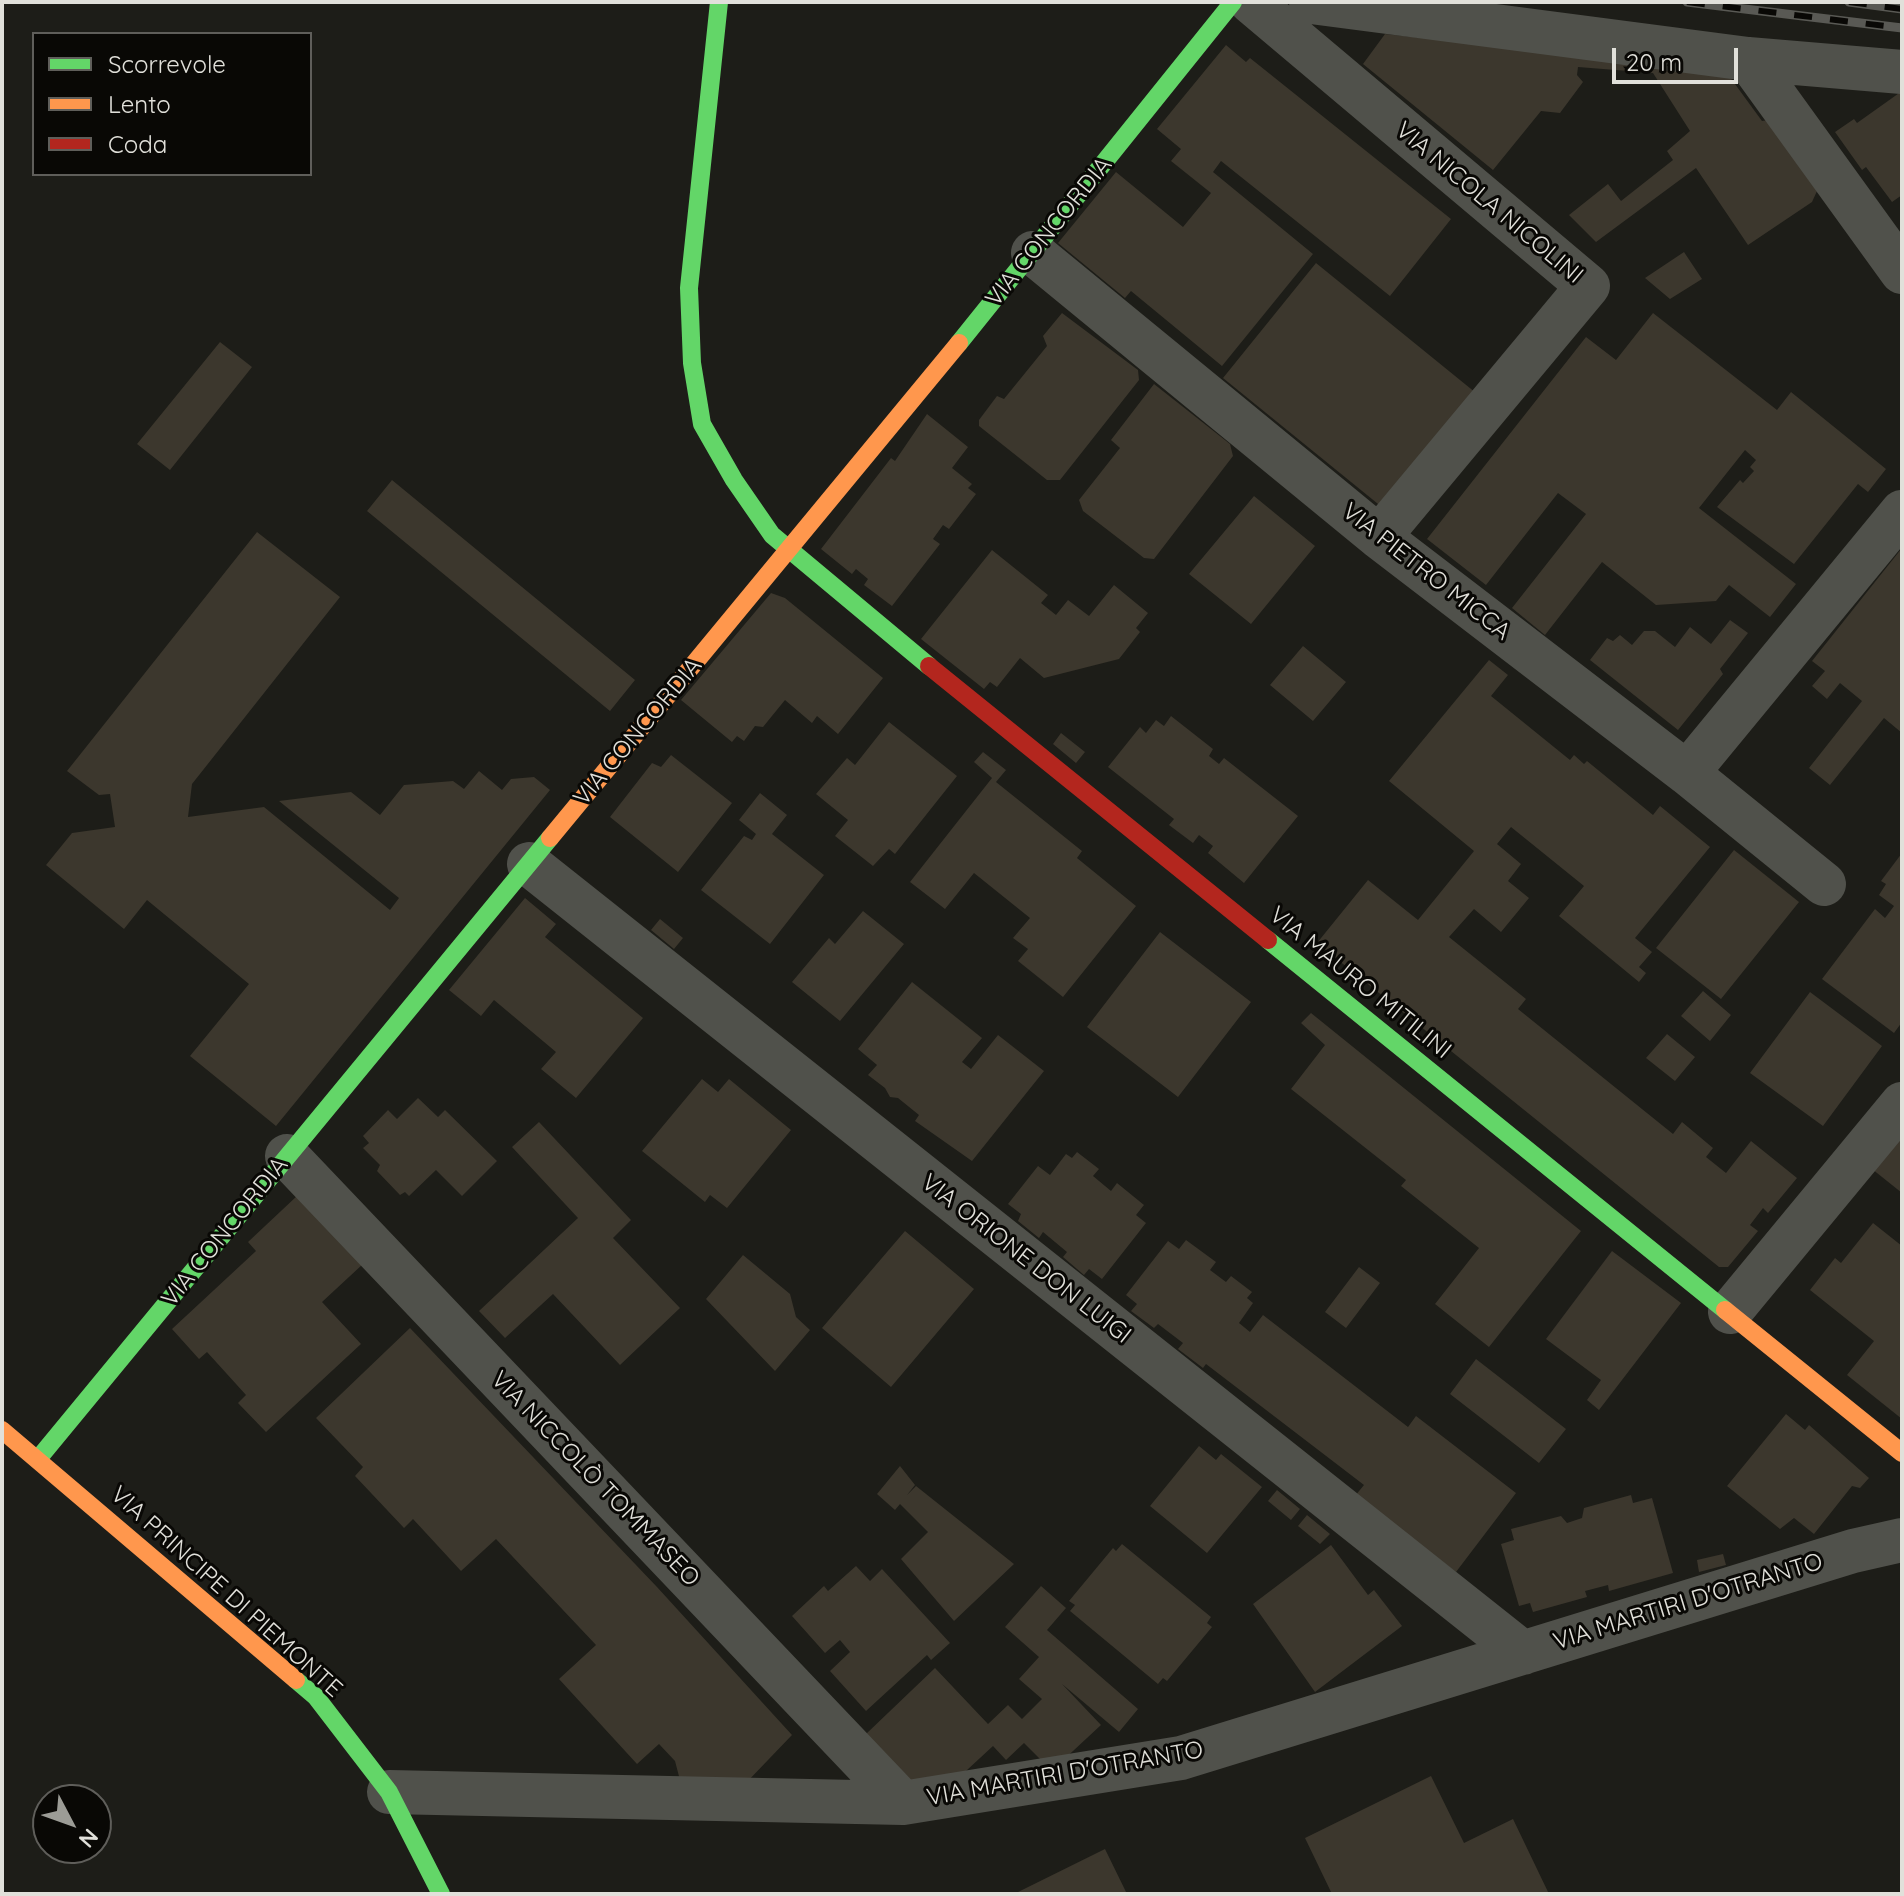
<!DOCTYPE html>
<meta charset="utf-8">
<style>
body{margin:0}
#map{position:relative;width:1904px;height:1896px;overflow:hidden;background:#1d1d18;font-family:Quicksand,sans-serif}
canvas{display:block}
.frame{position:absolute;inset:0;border:4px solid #e1e0da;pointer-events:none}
.legend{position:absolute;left:32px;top:32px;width:280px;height:144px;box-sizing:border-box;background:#090805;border:2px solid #5f5e5a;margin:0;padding:10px 14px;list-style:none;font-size:24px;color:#e1e0da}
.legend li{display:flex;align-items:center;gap:16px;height:40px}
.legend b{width:40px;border:2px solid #5f5e5a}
.north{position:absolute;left:32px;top:1784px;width:80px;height:80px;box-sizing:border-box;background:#090805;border:2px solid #5f5e5a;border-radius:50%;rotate:131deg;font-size:22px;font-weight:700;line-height:32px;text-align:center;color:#e1e0da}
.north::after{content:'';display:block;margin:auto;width:28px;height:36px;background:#9c9c96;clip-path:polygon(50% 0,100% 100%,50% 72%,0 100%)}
.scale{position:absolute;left:1612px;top:48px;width:126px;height:36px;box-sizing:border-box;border:4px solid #e1e0da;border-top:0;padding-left:10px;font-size:24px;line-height:28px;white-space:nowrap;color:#e1e0da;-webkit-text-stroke:6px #090805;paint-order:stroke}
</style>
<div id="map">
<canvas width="1904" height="1896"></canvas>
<div class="frame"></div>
<ul class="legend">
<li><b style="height:10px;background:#63d668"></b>Scorrevole</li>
<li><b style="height:10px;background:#ff974d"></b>Lento</li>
<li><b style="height:10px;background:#b3261e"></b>Coda</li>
</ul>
<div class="north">N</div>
<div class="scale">20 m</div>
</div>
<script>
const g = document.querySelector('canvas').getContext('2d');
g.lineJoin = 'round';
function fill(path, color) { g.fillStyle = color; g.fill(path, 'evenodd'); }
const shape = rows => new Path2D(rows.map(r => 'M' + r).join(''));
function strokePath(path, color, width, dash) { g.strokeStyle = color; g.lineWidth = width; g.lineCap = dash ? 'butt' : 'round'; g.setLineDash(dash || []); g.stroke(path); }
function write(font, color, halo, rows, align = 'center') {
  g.font = font + ' Quicksand,sans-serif'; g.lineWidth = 6; g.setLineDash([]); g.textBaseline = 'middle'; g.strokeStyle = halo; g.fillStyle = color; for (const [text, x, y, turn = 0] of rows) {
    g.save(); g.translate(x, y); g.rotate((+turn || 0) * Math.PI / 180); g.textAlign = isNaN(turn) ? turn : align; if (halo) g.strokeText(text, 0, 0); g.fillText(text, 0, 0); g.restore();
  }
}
fill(shape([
 [1385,34,1724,69,1762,121,1768,120,1817,191,1812,202,1748,245,1696,168,1596,242,1569,215,1608,184,1621,201,1673,160,1667,151,1690,131,1653,73,1578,67,1577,75,1583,82,1560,113,1541,111,1493,170,1363,64],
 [1226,45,1246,62,1250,58,1451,219,1390,296,1221,161,1213,172,1313,254,1222,366,1131,291,1125,298,1058,243,1116,172,1183,227,1211,193,1171,161,1181,149,1157,129],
 [1902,91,1902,195,1892,202,1866,167,1862,170,1835,132,1854,119,1857,123],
 [1684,252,1702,279,1670,299,1645,278],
 [1316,263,1476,393,1383,508,1223,378],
 [1062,313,1138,370,1139,380,1060,480,1047,480,979,426,979,420,997,396,1004,399,1047,346,1043,336],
 [1653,313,1777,410,1791,392,1886,469,1868,492,1858,484,1794,564,1717,507,1740,480,1743,483,1754,471,1750,467,1756,460,1745,450,1699,508,1796,584,1770,617,1729,585,1716,601,1656,605,1602,562,1545,635,1512,608,1586,514,1558,493,1486,585,1427,539,1586,337,1616,360],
 [220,342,252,367,170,470,137,444],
 [1154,384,1230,444,1233,456,1154,559,1144,558,1083,511,1079,500,1120,448,1111,440],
 [927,414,968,447,952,468,972,484,968,488,976,494,949,529,943,525,933,539,940,544,892,606,864,585,868,579,856,569,852,574,821,549,891,458,895,461],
 [392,480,635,680,610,711,367,511],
 [1254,496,1315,546,1251,624,1189,574],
 [257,532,340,597,192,784,188,817,264,807,390,910,399,898,279,801,351,792,380,815,404,785,453,781,464,789,479,771,502,790,511,779,534,777,550,790,276,1126,190,1056,249,984,147,900,124,929,46,865,72,833,115,827,110,794,99,795,67,771],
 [1902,548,1902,733,1884,718,1830,785,1809,768,1862,701,1840,683,1827,699,1812,686,1825,671,1812,661],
 [992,550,1048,595,1041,603,1056,615,1068,600,1089,616,1114,585,1148,613,1136,628,1140,632,1119,659,1044,678,1020,658,997,687,990,682,984,689,921,639],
 [771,593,785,598,883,678,838,734,817,716,812,723,785,700,763,727,755,726,744,741,737,736,732,742,681,700],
 [1730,620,1748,633,1720,669,1723,674,1678,730,1590,660,1607,638,1613,641,1620,635,1632,645,1644,631,1655,631,1675,647,1690,627,1711,644],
 [1303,646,1346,682,1313,721,1270,685],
 [1489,660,1508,675,1491,696,1570,760,1574,755,1584,764,1587,761,1653,815,1660,806,1710,847,1635,938,1652,952,1639,967,1646,973,1639,982,1559,916,1584,886,1511,827,1497,844,1521,864,1508,881,1529,898,1501,932,1474,909,1449,937,1526,999,1518,1009,1673,1134,1682,1122,1713,1148,1706,1157,1726,1173,1751,1141,1797,1178,1768,1213,1763,1208,1750,1225,1758,1231,1728,1267,1719,1267,1317,943,1368,880,1418,920,1474,851,1389,781],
 [1171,716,1213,749,1209,756,1219,764,1224,758,1298,816,1244,883,1208,853,1213,846,1199,835,1193,843,1169,825,1174,819,1108,767,1140,727,1146,733,1156,720,1164,726],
 [889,722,957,776,895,854,889,849,873,866,835,836,848,820,816,794,847,758,855,765],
 [1061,733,1085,752,1076,763,1053,744],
 [983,752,1006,770,996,782,1082,851,1077,858,1136,906,1063,997,1018,961,1028,949,1013,938,1030,918,974,873,945,909,910,882,992,778,974,762],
 [671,755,732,803,678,872,610,817,652,763,661,767],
 [760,793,787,815,772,834,824,875,770,944,701,890,744,836,752,840,756,834,739,820],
 [1734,850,1799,902,1721,999,1656,948],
 [1902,853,1902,1022,1894,1033,1822,979,1875,909,1885,918,1894,906,1879,895,1886,884,1881,881],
 [525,898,556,924,545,937,643,1018,576,1098,541,1069,556,1052,494,1000,481,1016,449,990],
 [863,911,904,944,840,1021,792,982,829,938,835,944],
 [660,919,683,938,674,949,651,930],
 [1160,932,1251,1002,1178,1097,1087,1027],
 [912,982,982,1038,962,1062,971,1069,998,1035,1044,1071,972,1161,915,1121,919,1115,898,1098,890,1097,885,1088,868,1075,877,1065,858,1049],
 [1703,991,1731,1015,1710,1041,1681,1016],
 [1810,992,1882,1046,1823,1126,1750,1073],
 [1311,1013,1581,1231,1489,1347,1435,1304,1479,1248,1401,1186,1406,1180,1291,1089,1325,1045,1301,1023],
 [1667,1034,1695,1057,1675,1081,1646,1058],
 [702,1079,718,1092,729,1079,791,1130,727,1208,710,1195,705,1202,642,1151],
 [418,1098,438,1117,445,1110,497,1161,462,1196,436,1170,409,1196,405,1192,400,1195,377,1171,380,1165,363,1148,369,1143,363,1136,388,1110,397,1119],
 [539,1122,631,1220,613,1238,680,1308,620,1365,553,1294,505,1338,479,1311,578,1218,512,1147],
 [1902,1132,1902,1193,1872,1169],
 [1077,1152,1099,1169,1093,1176,1111,1191,1117,1183,1144,1205,1136,1215,1146,1223,1102,1279,1089,1269,1084,1275,1063,1257,1067,1252,1043,1232,1039,1238,1018,1221,1021,1214,1008,1204,1038,1166,1050,1175,1066,1154,1072,1158],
 [298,1195,363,1264,322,1302,361,1344,266,1432,238,1403,246,1395,207,1352,199,1359,172,1329,256,1251,248,1242],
 [1873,1223,1902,1246,1902,1419,1847,1375,1874,1341,1810,1290,1835,1258,1841,1263],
 [905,1231,974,1289,891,1387,822,1328],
 [1186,1240,1216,1262,1210,1270,1226,1282,1231,1276,1252,1292,1247,1298,1253,1303,1239,1323,1250,1332,1263,1315,1408,1427,1416,1416,1516,1493,1456,1572,1355,1496,1364,1485,1206,1364,1203,1368,1178,1349,1183,1343,1158,1324,1154,1328,1131,1311,1137,1304,1126,1295,1168,1241,1179,1249],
 [1612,1251,1681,1303,1599,1410,1587,1400,1601,1380,1546,1339],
 [743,1255,790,1294,796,1317,810,1330,775,1371,706,1299],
 [1359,1267,1380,1283,1346,1328,1325,1312],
 [410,1328,657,1587,792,1735,745,1784,681,1784,675,1761,659,1744,637,1764,559,1679,596,1645,496,1539,461,1571,413,1519,404,1528,355,1476,363,1467,316,1418],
 [1476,1359,1566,1429,1539,1463,1450,1394],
 [1786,1414,1805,1430,1809,1425,1869,1478,1860,1488,1852,1486,1814,1534,1794,1518,1780,1529,1727,1486],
 [1199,1446,1216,1460,1221,1454,1262,1487,1207,1553,1150,1506],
 [900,1466,915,1485,907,1495,916,1486,1014,1564,954,1621,901,1559,928,1532,900,1504,895,1510,877,1494],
 [1277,1490,1300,1509,1291,1520,1268,1501],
 [1631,1495,1633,1503,1652,1498,1673,1573,1609,1591,1608,1585,1585,1591,1587,1597,1533,1612,1530,1603,1519,1606,1501,1544,1514,1540,1511,1529,1561,1516,1567,1523,1582,1518,1584,1508],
 [1307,1515,1330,1534,1320,1544,1298,1526],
 [1122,1544,1211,1617,1207,1623,1212,1627,1167,1681,1163,1678,1158,1684,1070,1611,1075,1605,1069,1601,1113,1548,1116,1551],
 [1331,1545,1368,1595,1374,1590,1402,1626,1315,1692,1253,1604],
 [1723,1554,1726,1565,1699,1572,1697,1560],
 [856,1566,870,1581,882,1569,950,1643,931,1660,927,1655,866,1711,830,1671,850,1652,840,1640,825,1653,792,1616,824,1586,828,1591],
 [1041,1586,1066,1608,1047,1630,1138,1709,1119,1732,1062,1684,1101,1725,1059,1764,1043,1762,1024,1743,1006,1760,993,1746,953,1783,913,1784,866,1734,935,1668,988,1724,1008,1705,1022,1719,1042,1699,1019,1679,1039,1657,1005,1627],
 [1431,1776,1464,1843,1513,1819,1549,1894,1332,1894,1305,1838],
 [1105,1849,1127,1894,1014,1894]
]), '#3c372d');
strokePath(shape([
 [1251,2,1588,286,1379,537],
 [1311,2,1748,59,1902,72],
 [1748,59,1902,272],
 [1033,253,1379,537,1687,773,1824,884],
 [1687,773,1902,512],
 [529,864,1523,1653],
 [287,1156,903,1803],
 [1730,1312,1902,1104],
 [389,1792,903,1803,1181,1758,1853,1551,1902,1540]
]), '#50514b', 44);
strokePath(shape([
 [719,2,689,288,692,363,702,424,734,480,772,535,929,666],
 [959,343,1233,2],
 [1268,940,1725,1310],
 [38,1459,550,838],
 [296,1680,316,1697,389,1792,441,1894]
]), '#63d668', 18);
strokePath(shape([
 [550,838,959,343],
 [1725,1310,1902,1453],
 [2,1430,296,1680]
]), '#ff974d', 18);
strokePath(shape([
 [929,666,1268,940]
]), '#b3261e', 18);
const rail = shape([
 [1687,2,1902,28],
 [1849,2,1902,9]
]);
strokePath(rail, '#595954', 9);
strokePath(rail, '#090805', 6, [18]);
write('24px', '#e1e0da', '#090805', [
 ["VIA NICOLA NICOLINI",1489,203,40],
 ["VIA CONCORDIA",1049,232,-51],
 ["VIA PIETRO MICCA",1426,572,38],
 ["VIA CONCORDIA",638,732,-50],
 ["VIA MAURO MITILINI",1360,983,39],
 ["VIA CONCORDIA",225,1232,-51],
 ["VIA ORIONE DON LUIGI",1026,1259,38],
 ["VIA NICCOLÒ TOMMASEO",595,1479,46],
 ["VIA PRINCIPE DI PIEMONTE",226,1592,42],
 ["VIA MARTIRI D'OTRANTO",1688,1602,-17],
 ["VIA MARTIRI D'OTRANTO",1065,1774,-10]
]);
</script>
